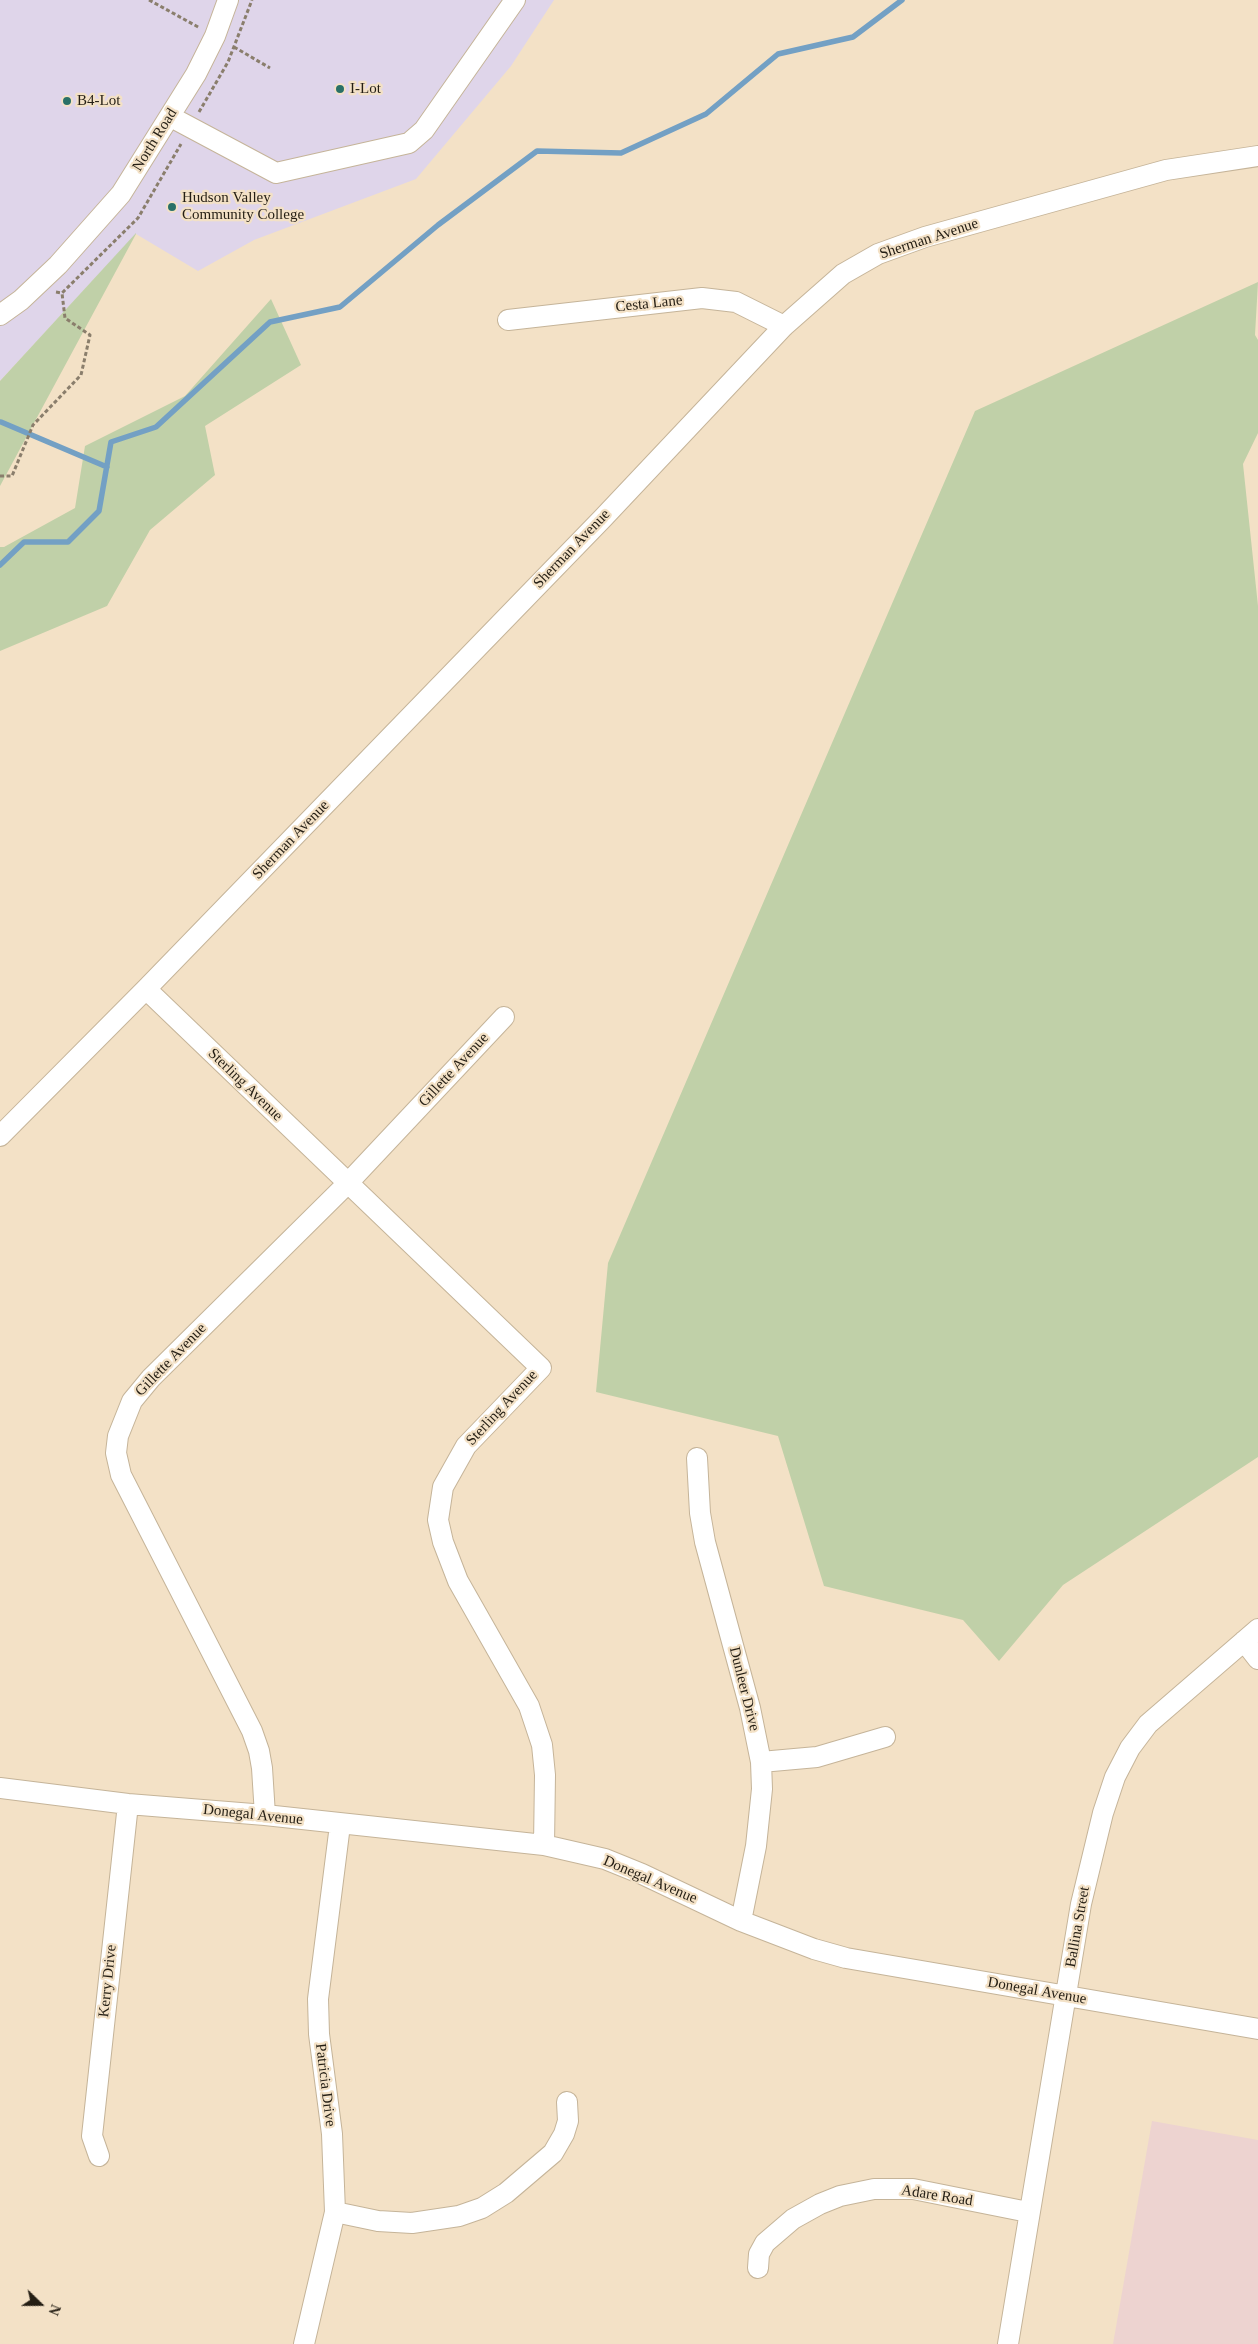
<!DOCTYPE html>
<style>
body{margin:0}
#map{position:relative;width:1258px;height:2344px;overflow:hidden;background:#f3e1c6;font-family:Georgia,serif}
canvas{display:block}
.north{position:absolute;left:15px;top:2279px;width:50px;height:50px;-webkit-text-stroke:4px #f3e1c6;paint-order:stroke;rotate:112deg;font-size:14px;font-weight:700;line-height:20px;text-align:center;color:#241e14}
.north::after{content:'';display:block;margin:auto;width:18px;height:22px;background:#241e14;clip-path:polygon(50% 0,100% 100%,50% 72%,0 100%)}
</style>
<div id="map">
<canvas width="1258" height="2344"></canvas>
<div class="north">N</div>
</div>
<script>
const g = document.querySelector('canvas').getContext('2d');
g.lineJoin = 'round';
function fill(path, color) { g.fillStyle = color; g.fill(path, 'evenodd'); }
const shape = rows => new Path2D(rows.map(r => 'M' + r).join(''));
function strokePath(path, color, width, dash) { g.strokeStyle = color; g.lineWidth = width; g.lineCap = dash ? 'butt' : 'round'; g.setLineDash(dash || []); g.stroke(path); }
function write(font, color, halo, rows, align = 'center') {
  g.font = font + ' Georgia,serif'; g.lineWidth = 4.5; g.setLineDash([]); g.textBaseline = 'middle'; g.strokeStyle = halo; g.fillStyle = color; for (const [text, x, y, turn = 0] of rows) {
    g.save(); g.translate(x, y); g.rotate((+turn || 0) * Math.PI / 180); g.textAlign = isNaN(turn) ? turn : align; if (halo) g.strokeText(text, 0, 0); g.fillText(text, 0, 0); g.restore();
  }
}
fill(shape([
 [1152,2121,1258,2140,1258,2344,1113,2344]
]), '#edd3d0');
fill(shape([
 [0,0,554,0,511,66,416,179,254,240,198,271,136,234,0,381]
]), '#dfd5ea');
fill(shape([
 [136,233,136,234,0,486,0,381],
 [1258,282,1255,335,1258,340,1258,433,1243,464,1258,606,1258,1457,1063,1585,999,1661,963,1620,824,1586,778,1436,596,1392,608,1263,975,411],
 [271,299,301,365,205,426,215,475,150,530,107,606,0,651,0,547,4,547,75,508,85,446,185,396]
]), '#c0d0a8');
strokePath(shape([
 [1,422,107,467],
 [0,565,24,542,68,542,99,511,111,442,156,427,270,322,340,307,438,225,537,151,621,153,706,114,778,54,853,37,902,0]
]), '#73a0c4', 5.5);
const minor = shape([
 [171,117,276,173,409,143,424,130,515,0],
 [0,315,21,300,58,265,121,194,196,74,215,36,228,0],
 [508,320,702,298,736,302,784,326],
 [146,989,541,1368,466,1446,443,1487,438,1520,443,1542,458,1581,529,1706,542,1745,545,1775,544,1845],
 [0,1136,146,989,603,518,784,326,843,274,878,254,925,237,1166,170,1258,156],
 [697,1458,700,1513,705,1542,750,1708,761,1762,762,1789,756,1846,741,1921],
 [1244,1641,1258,1659],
 [761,1762,817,1757,885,1737],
 [0,1788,128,1804,265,1815,544,1845,605,1859,642,1874,741,1921,814,1949,846,1958,1258,2029],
 [265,1815,262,1768,259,1751,252,1731,121,1475,116,1453,118,1436,132,1401,151,1378,347,1184,504,1017],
 [99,2156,92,2136,128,1804],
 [335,2212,378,2221,412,2223,459,2216,482,2208,506,2193,553,2153,564,2134,568,2121,567,2102],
 [758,2268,759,2254,765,2243,793,2219,820,2204,840,2196,874,2189,913,2189,1028,2212],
 [304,2344,335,2212,332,2134,319,2034,318,1999,340,1825],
 [1008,2344,1081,1904,1103,1813,1115,1777,1130,1748,1148,1724,1258,1629]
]);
strokePath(minor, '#c5b499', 22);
strokePath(shape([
 [149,0,200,28],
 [234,47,270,68],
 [199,112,228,62,252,0],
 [56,292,62,293,138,218,181,144],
 [0,476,12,476,33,425,81,375,90,335,65,318,62,293]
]), '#8a7e6c', 3, [4, 2.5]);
strokePath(minor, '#fff', 20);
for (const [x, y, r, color] of [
 [340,89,5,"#297067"],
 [67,101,5,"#297067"],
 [172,207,5,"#297067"]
]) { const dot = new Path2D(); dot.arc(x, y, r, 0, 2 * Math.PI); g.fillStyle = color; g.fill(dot); strokePath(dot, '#f3e1c6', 2); }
write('15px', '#241e14', '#f3e1c6', [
 ["I-Lot",350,89],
 ["B4-Lot",77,101],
 ["Hudson Valley",182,198],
 ["Community College",182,215]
], 'left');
write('15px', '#241e14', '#f3e1c6', [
 ["North Road",155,140,-58],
 ["Sherman Avenue",929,239,-18],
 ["Cesta Lane",649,304,-6],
 ["Sherman Avenue",572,549,-46],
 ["Sherman Avenue",291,840,-46],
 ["Gillette Avenue",454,1070,-47],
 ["Sterling Avenue",245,1085,44],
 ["Gillette Avenue",171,1360,-46],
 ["Sterling Avenue",502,1408,-47],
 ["Dunleer Drive",744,1689,76],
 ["Donegal Avenue",253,1815,6],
 ["Donegal Avenue",650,1880,23],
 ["Ballina Street",1078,1927,-80],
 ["Kerry Drive",108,1981,-84],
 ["Donegal Avenue",1037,1991,10],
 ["Patricia Drive",325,2085,83],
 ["Adare Road",937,2196,9]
]);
</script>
